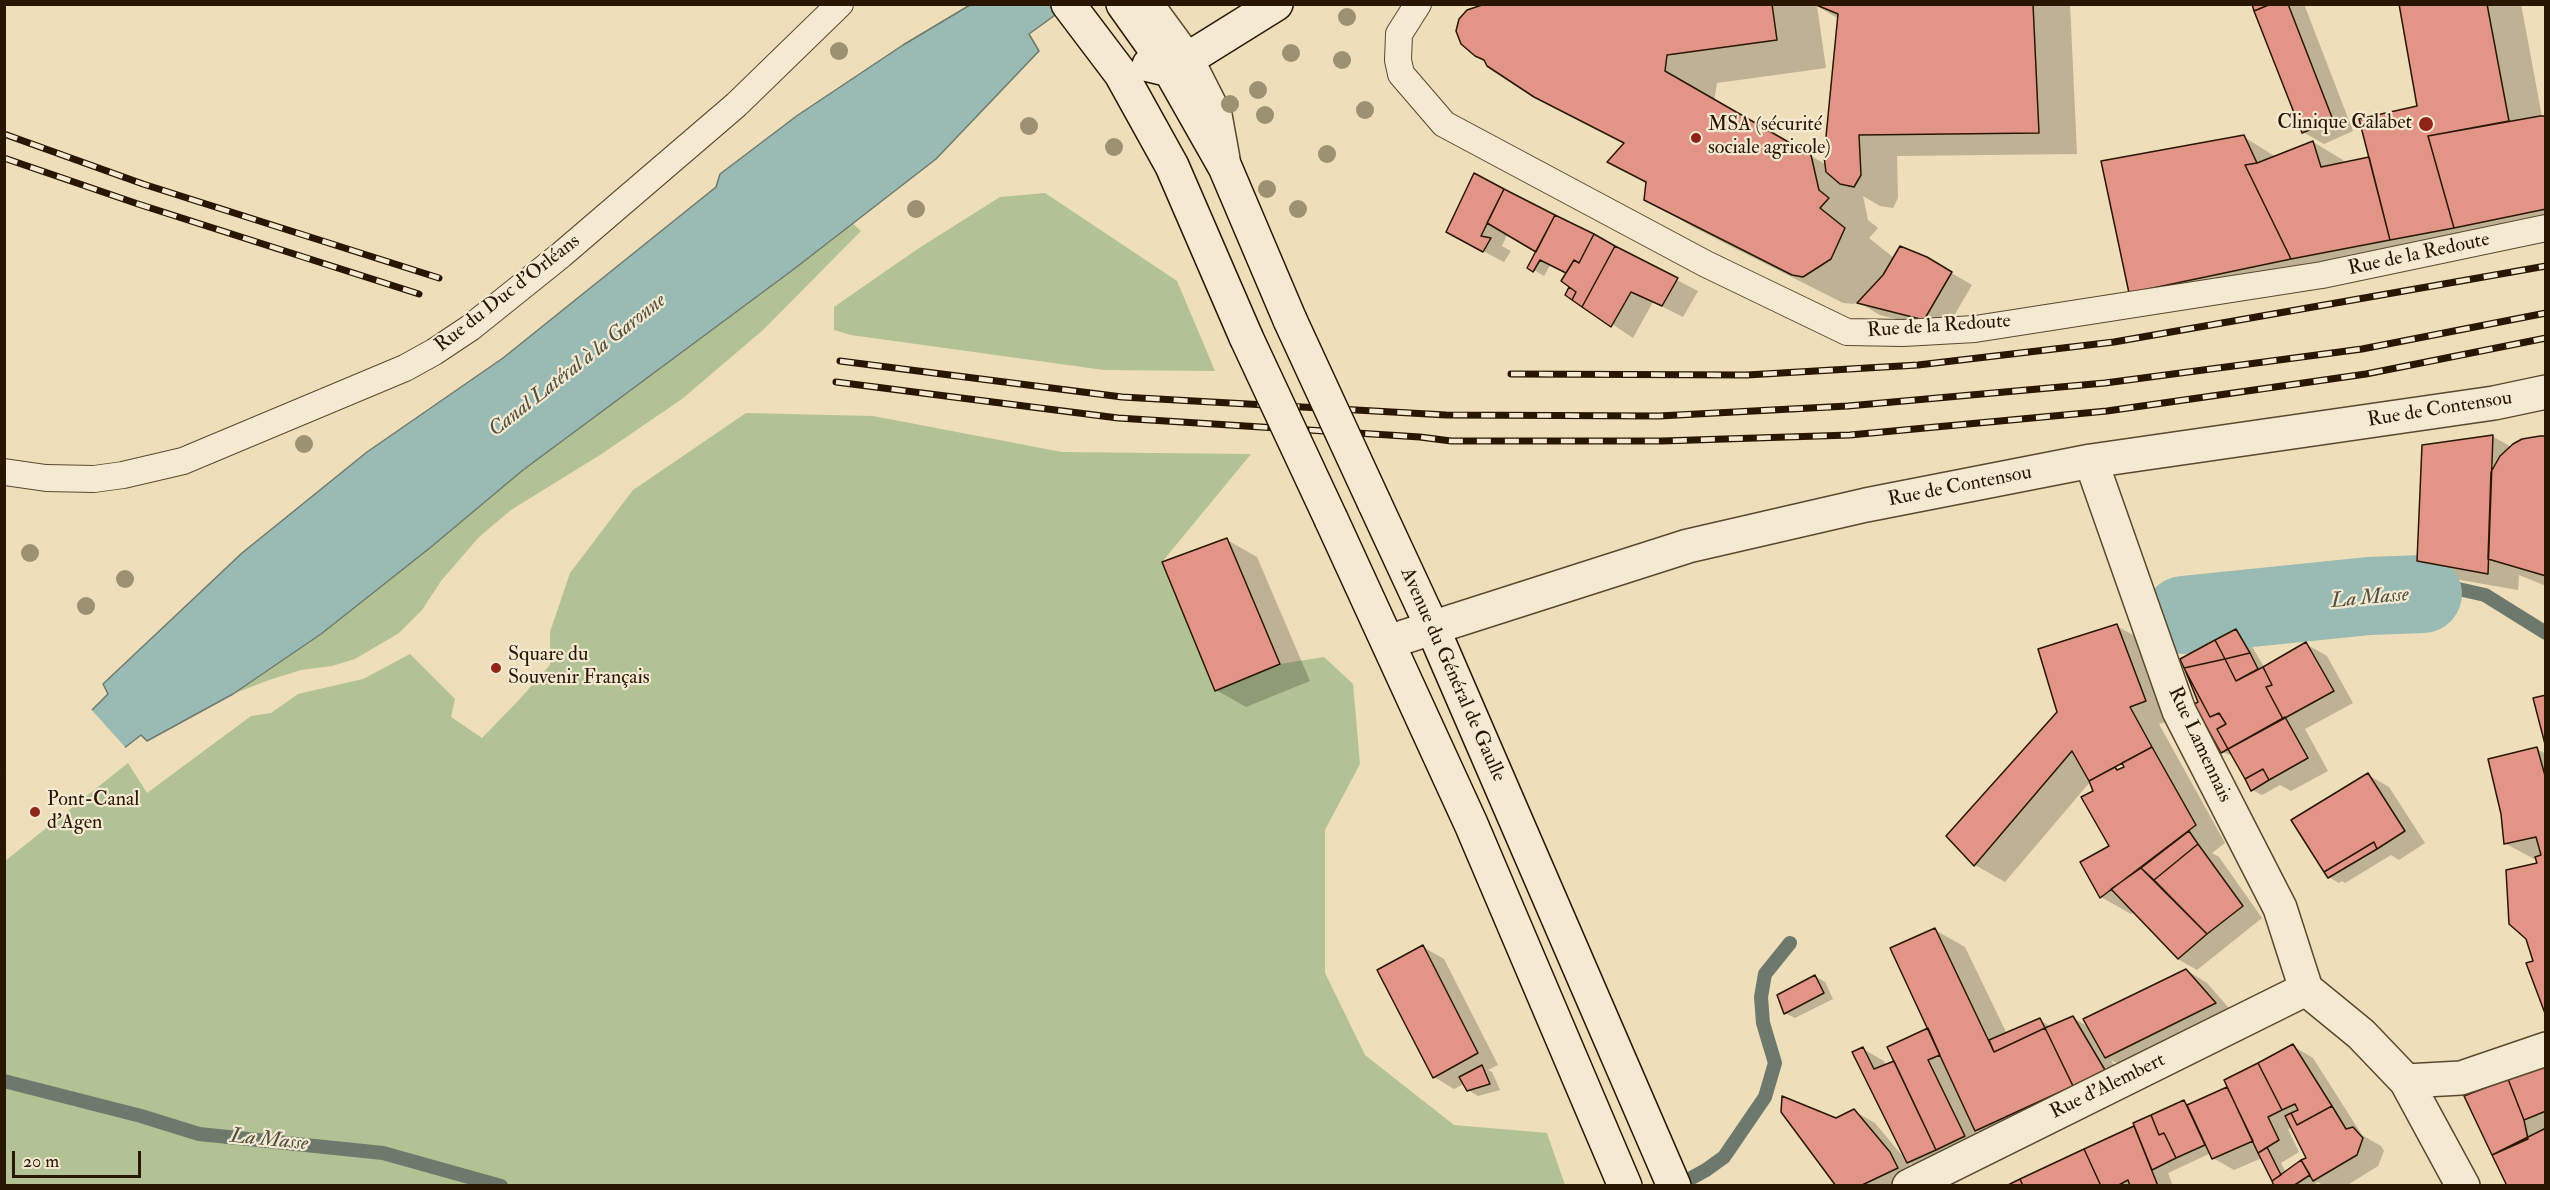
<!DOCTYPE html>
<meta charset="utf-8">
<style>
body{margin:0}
#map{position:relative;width:2550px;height:1190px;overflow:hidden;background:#eedeb9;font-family:"IM FELL Double Pica",serif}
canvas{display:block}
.frame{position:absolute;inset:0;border:6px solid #291601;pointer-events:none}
.scale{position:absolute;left:12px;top:1151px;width:129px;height:27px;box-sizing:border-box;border:3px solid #291601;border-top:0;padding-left:8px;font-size:18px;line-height:21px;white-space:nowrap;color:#291601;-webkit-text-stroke:4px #f4ead2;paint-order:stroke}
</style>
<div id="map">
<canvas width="2550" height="1190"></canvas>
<div class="frame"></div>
<div class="scale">20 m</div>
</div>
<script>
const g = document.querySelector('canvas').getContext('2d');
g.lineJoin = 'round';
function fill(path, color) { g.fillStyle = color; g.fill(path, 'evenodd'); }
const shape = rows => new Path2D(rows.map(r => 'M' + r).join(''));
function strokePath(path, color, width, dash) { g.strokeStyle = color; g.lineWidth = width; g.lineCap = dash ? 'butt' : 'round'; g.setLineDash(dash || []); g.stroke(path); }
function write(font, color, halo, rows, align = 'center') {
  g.font = font + ' "IM FELL Double Pica",serif'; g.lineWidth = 4.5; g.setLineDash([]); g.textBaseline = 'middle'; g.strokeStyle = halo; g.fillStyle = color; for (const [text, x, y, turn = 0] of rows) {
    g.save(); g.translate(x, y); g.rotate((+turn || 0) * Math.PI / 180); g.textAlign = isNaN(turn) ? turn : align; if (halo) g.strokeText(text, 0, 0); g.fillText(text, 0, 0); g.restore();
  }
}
fill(shape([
 [1045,193,1177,281,1215,371,1104,370,851,335,834,330,834,307,919,248,1000,197],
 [852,223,861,231,763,330,682,399,600,455,511,510,479,537,441,581,422,610,399,633,355,659,332,666,301,670,269,680,233,694,321,634,431,547,523,470,794,269],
 [746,413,873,416,1062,452,1251,454,1162,562,1215,691,1280,664,1324,657,1353,684,1360,764,1325,830,1325,973,1365,1055,1454,1125,1547,1133,1565,1185,5,1186,5,861,128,763,147,793,251,716,271,713,298,694,363,679,410,654,455,699,451,717,482,738,518,701,550,665,550,632,570,573,633,490]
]), '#b2c294');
const water = shape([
 [970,5,1069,5,1029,34,1039,51,936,159,794,269,523,470,431,547,321,634,233,694,147,741,141,735,5,841,5,778,93,709,108,694,103,684,242,553,367,452,503,358,716,187,720,174,798,115,903,45,970,5]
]);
fill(water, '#9abbb4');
strokePath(water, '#6d796c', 1.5);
fill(shape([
 [90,708,125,747,125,751,4,844,4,775]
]), '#eedeb9');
fill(shape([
 [1498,4,2070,4,2077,154,1897,156,1898,198,1893,208,1880,206,1863,196,1868,220,1878,228,1869,238,1894,258,1927,259,1972,285,1945,331,1880,315,1858,302,1854,304,1843,303,1695,228,1645,199,1647,184,1610,162,1625,144,1567,114],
 [1817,6,1839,19,1827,165,1714,101,1717,83,1826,68],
 [2254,4,2304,4,2353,131,2324,144,2303,132],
 [2401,4,2521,4,2542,117,2546,117,2546,232,2492,249,2130,292,2244,137,2276,157,2313,142,2343,160,2344,163,2371,158,2419,107],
 [1475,175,1698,291,1683,317,1653,302,1633,338,1567,294,1571,287,1568,273,1551,264,1544,276,1529,267,1538,251,1508,233,1502,246,1511,251,1504,262,1468,243],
 [2492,436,2513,448,2546,439,2546,586,2519,575,2518,590,2449,578,2418,561],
 [2490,456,2493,456,2493,472,2490,478],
 [1227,540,1257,557,1310,681,1246,707,1216,690],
 [2117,626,2147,643,2175,719,2159,724,2225,843,2212,853,2219,857,2262,918,2197,970,2176,958,2134,912,2131,914,2101,897,2111,847,2095,791,2090,782,2005,882,1975,865,1948,836,2058,713],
 [2123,761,2126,767,2116,772,2113,766],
 [2236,630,2246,636,2264,667,2306,644,2327,656,2353,703,2305,729,2328,771,2291,791,2280,785,2262,795,2252,790,2234,756,2222,752,2196,691],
 [2537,749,2546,754,2546,1012,2535,962,2539,864,2538,861,2506,844],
 [2368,775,2389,787,2425,843,2399,860,2391,855,2345,883,2342,881,2339,883,2329,877],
 [1935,930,1965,947,2007,1034,2040,1020,2051,1027,2073,1018,2089,1027,2186,970,2207,983,2235,1015,2127,1069,2111,1060,2125,1082,2007,1147,1976,1130,1985,1148,1929,1174,1909,1163,1918,1180,1905,1186,1838,1186,1836,1120,1854,1111,1875,1123,1905,1159,1863,1049,1884,1061,1886,1066,1896,1062,1929,1029],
 [2055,1053,2059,1053,2077,1092,2074,1093],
 [1423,947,1444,959,1498,1065,1488,1070,1492,1072,1500,1090,1478,1096,1468,1090,1464,1084,1454,1089,1434,1077],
 [1815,976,1825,982,1833,999,1795,1018,1785,1013],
 [2293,1046,2313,1058,2362,1135,2381,1146,2384,1151,2378,1166,2346,1186,2324,1186,2318,1182,2312,1186,2276,1186,2262,1158,2234,1170,2213,1158,2211,1153,2168,1173,2173,1186,2009,1186,2134,1128,2137,1129,2184,1102,2190,1105,2229,1088],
 [2292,1127,2308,1159,2286,1173,2281,1163,2299,1152,2288,1129],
 [2546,1067,2546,1186,2466,1097]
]), '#0003');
strokePath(shape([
 [2423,594,2454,588,2485,595,2546,633],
 [4,1081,141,1116,199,1134,383,1153,501,1186],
 [1677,1186,1706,1170,1724,1157,1765,1097,1775,1063,1763,1023,1761,997,1765,974,1790,943]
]), '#6d796c', 14);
strokePath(shape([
 [2183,615,2369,596,2423,594]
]), '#9abbb4', 78);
const building = shape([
 [1485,4,1772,4,1777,40,1667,55,1665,71,1811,155,1819,190,1829,198,1820,208,1845,228,1831,259,1803,277,1792,275,1644,200,1646,182,1607,162,1624,143,1534,97,1487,66,1484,60,1475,56,1461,44,1456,31,1459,19,1467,10,1485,4],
 [1814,4,2033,4,2039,133,1859,135,1861,175,1854,187,1840,184,1826,172,1824,157,1838,14,1814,4],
 [2252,4,2271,4,2254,11,2252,4],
 [2271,4,2288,4,2333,120,2302,133,2254,11,2271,4],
 [2399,4,2487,4,2509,121,2428,136,2454,228,2390,240,2359,119,2417,106,2399,4],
 [2540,116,2546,116,2546,209,2454,228,2428,136,2540,116],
 [2244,135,2257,163,2245,165,2291,259,2129,293,2101,161,2244,135],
 [2313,141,2321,167,2369,157,2390,240,2291,259,2245,165,2257,163,2313,141],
 [1474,173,1504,189,1481,236,1491,238,1483,252,1446,232,1474,173],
 [1504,189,1555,215,1536,252,1487,223,1504,189],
 [1555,215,1594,234,1579,263,1574,260,1566,273,1540,260,1533,272,1527,268,1555,215],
 [1594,234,1615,246,1582,307,1572,300,1576,292,1561,281,1574,260,1579,263,1594,234],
 [1615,246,1678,278,1662,306,1631,292,1611,327,1582,307,1615,246],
 [1900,246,1927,257,1952,272,1924,320,1857,303,1883,275,1900,246],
 [1569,287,1576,292,1572,300,1565,295,1569,287],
 [2493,435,2488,574,2417,561,2422,445,2493,435],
 [2540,436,2546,436,2546,576,2488,559,2491,472,2500,456,2513,444,2522,439,2540,436],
 [1227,538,1280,664,1215,691,1162,562,1227,538],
 [2117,624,2146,701,2130,707,2152,747,2089,781,2072,751,1974,866,1946,836,2057,712,2038,649,2117,624],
 [2236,629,2250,653,2225,659,2215,640,2236,629],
 [2215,640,2225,659,2184,668,2180,659,2215,640],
 [2306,642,2334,691,2283,719,2266,687,2272,685,2263,667,2306,642],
 [2250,653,2258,669,2236,681,2225,659,2250,653],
 [2225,659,2236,681,2263,667,2272,685,2266,687,2283,719,2228,749,2217,729,2226,724,2219,713,2210,717,2184,668,2225,659],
 [2185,670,2210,717,2219,713,2226,724,2217,729,2228,749,2221,753,2194,704,2198,702,2185,670],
 [2546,695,2546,748,2533,698,2546,695],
 [2285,717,2308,758,2269,780,2263,769,2245,779,2228,749,2285,717],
 [2152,747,2196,825,2100,898,2080,862,2109,846,2081,797,2093,791,2089,781,2115,767,2117,770,2124,767,2122,763,2152,747],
 [2537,747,2546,779,2546,1016,2526,963,2533,961,2526,939,2509,924,2506,870,2537,863,2535,857,2541,855,2536,837,2504,844,2501,814,2488,759,2537,747],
 [2263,769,2269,780,2251,791,2245,779,2263,769],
 [2368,773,2405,831,2377,849,2374,842,2324,872,2291,820,2368,773],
 [2189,831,2198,844,2154,880,2141,868,2189,831],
 [2374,842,2377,849,2328,878,2324,872,2374,842],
 [2198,844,2243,906,2207,934,2154,880,2198,844],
 [2141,868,2207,934,2178,959,2111,889,2141,868],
 [1935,928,1994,1052,2045,1028,2073,1086,1975,1131,1890,948,1935,928],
 [1423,945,1478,1053,1433,1078,1377,970,1423,945],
 [2186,969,2216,1003,2105,1058,2083,1019,2186,969],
 [1815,975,1824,993,1784,1014,1777,995,1815,975],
 [2073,1016,2105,1070,2073,1086,2045,1028,2073,1016],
 [2040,1018,2045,1028,1994,1052,1989,1040,2040,1018],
 [1928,1028,1940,1055,1928,1060,1965,1136,1936,1150,1887,1047,1928,1028],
 [2293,1044,2332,1106,2297,1125,2291,1113,2298,1110,2295,1104,2282,1110,2258,1063,2293,1044],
 [1863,1047,1874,1069,1894,1061,1936,1150,1907,1163,1852,1052,1863,1047],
 [2258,1063,2282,1110,2268,1117,2279,1140,2258,1153,2224,1080,2258,1063],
 [1482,1065,1490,1084,1467,1091,1459,1077,1482,1065],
 [2546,1066,2546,1111,2524,1120,2508,1079,2546,1066],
 [2508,1079,2524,1120,2528,1139,2492,1155,2464,1096,2508,1079],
 [2227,1087,2253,1141,2212,1159,2187,1105,2227,1087],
 [1782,1096,1836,1118,1854,1109,1890,1152,1898,1168,1860,1186,1836,1186,1781,1112,1782,1096],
 [2184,1100,2205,1145,2176,1158,2164,1133,2159,1135,2151,1115,2184,1100],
 [2332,1106,2346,1129,2353,1127,2363,1138,2357,1155,2313,1181,2301,1160,2306,1158,2285,1116,2291,1113,2297,1125,2332,1106],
 [2151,1115,2159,1135,2164,1133,2176,1158,2152,1170,2133,1123,2151,1115],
 [2134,1126,2158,1186,2130,1186,2128,1180,2117,1186,2101,1186,2084,1149,2134,1126],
 [2546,1128,2546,1186,2507,1186,2492,1155,2546,1128],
 [2267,1147,2281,1175,2272,1181,2258,1153,2267,1147],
 [2084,1149,2101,1186,2023,1186,2020,1179,2084,1149],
 [2301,1160,2310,1175,2293,1186,2274,1186,2272,1181,2301,1160],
 [2020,1179,2023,1186,2006,1186,2020,1179]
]);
fill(building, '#e29586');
strokePath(building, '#291601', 1.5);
const lane = shape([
 [1418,4,1399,34,1398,60,1401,74,1444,124,1706,264,1847,332,1903,333,1975,329,2322,275,2546,228],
 [4,472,46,478,94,479,123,475,183,461,405,368,434,352,470,328,561,255,736,105,840,4]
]);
const street = shape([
 [1146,4,1187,60,1215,115,1223,159],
 [2091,461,2179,711,2280,908,2306,989],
 [1388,642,1688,546,1866,505,2091,461,2494,403,2546,392],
 [2306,989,2361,1034,2406,1081,2463,1186],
 [2406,1081,2461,1078,2546,1049],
 [1909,1186,2306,989]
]);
const secondary = shape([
 [1068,4,1121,74,1172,166,1246,337],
 [1123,4,1170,70,1225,167,1290,320],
 [1149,65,1170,70,1276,4],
 [1374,502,1433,629,1674,1186],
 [1331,519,1471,824,1625,1186]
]);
strokePath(lane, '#5a482f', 28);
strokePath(street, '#5a482f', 36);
strokePath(secondary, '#291601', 36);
strokePath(lane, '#f4ead2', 26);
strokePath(street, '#f4ead2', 33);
strokePath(secondary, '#f4ead2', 33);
const rail = shape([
 [4,134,143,184,439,278],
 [4,158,138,204,419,294],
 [840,361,1122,397,1446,415,1659,416,1848,406,2105,383,2362,349,2546,313],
 [1511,374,1747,375,1918,365,2114,342,2546,266],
 [836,382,1118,418,1420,437,1451,441,1662,441,1850,435,2107,411,2366,374,2546,338]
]);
strokePath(rail, '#291601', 7);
strokePath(rail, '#f4ead2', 4.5, [14]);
const secondaryBridge = shape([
 [1290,320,1374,502],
 [1246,337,1331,519]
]);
strokePath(secondaryBridge, '#291601', 36, []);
strokePath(secondaryBridge, '#f4ead2', 33);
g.fillStyle = '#9c9170';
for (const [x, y] of [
 [1347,17],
 [839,51],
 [1291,53],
 [1342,60],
 [1258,90],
 [1230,104],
 [1365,110],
 [1265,115],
 [1029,126],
 [1114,147],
 [1327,154],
 [1267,189],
 [916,209],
 [1298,209],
 [304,444],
 [30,553],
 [125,579],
 [86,606]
]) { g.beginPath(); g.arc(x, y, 9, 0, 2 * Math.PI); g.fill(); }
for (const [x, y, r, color] of [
 [2426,124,8,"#8f2418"],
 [1696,138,6,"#8f2418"],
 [496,668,6,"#8f2418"],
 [35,812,6,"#8f2418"]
]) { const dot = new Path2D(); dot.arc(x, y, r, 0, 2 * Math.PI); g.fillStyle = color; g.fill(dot); strokePath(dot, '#f4ead2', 2); }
write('20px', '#291601', '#f4ead2', [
 ["Clinique Calabet",2412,124,"right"],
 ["MSA (sécurité",1708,126],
 ["sociale agricole)",1708,149],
 ["Square du",508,656],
 ["Souvenir Français",508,679],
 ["Pont-Canal",47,801],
 ["d'Agen",47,824]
], 'left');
write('20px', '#291601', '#f4ead2', [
 ["Rue de la Redoute",2419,255,-12],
 ["Rue du Duc d'Orléans",508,294,-38],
 ["Rue de la Redoute",1939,327,-4],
 ["Rue de Contensou",2440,410,-9],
 ["Rue de Contensou",1960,487,-11],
 ["Avenue du Général de Gaulle",1452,675,66],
 ["Rue Lamennais",2199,745,65],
 ["Rue d'Alembert",2108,1087,-26]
]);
write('italic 21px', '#515040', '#f4ead2', [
 ["Canal Latéral à la Garonne",578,366,-38],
 ["La Masse",2370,599,-5],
 ["La Masse",269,1141,6]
]);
</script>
